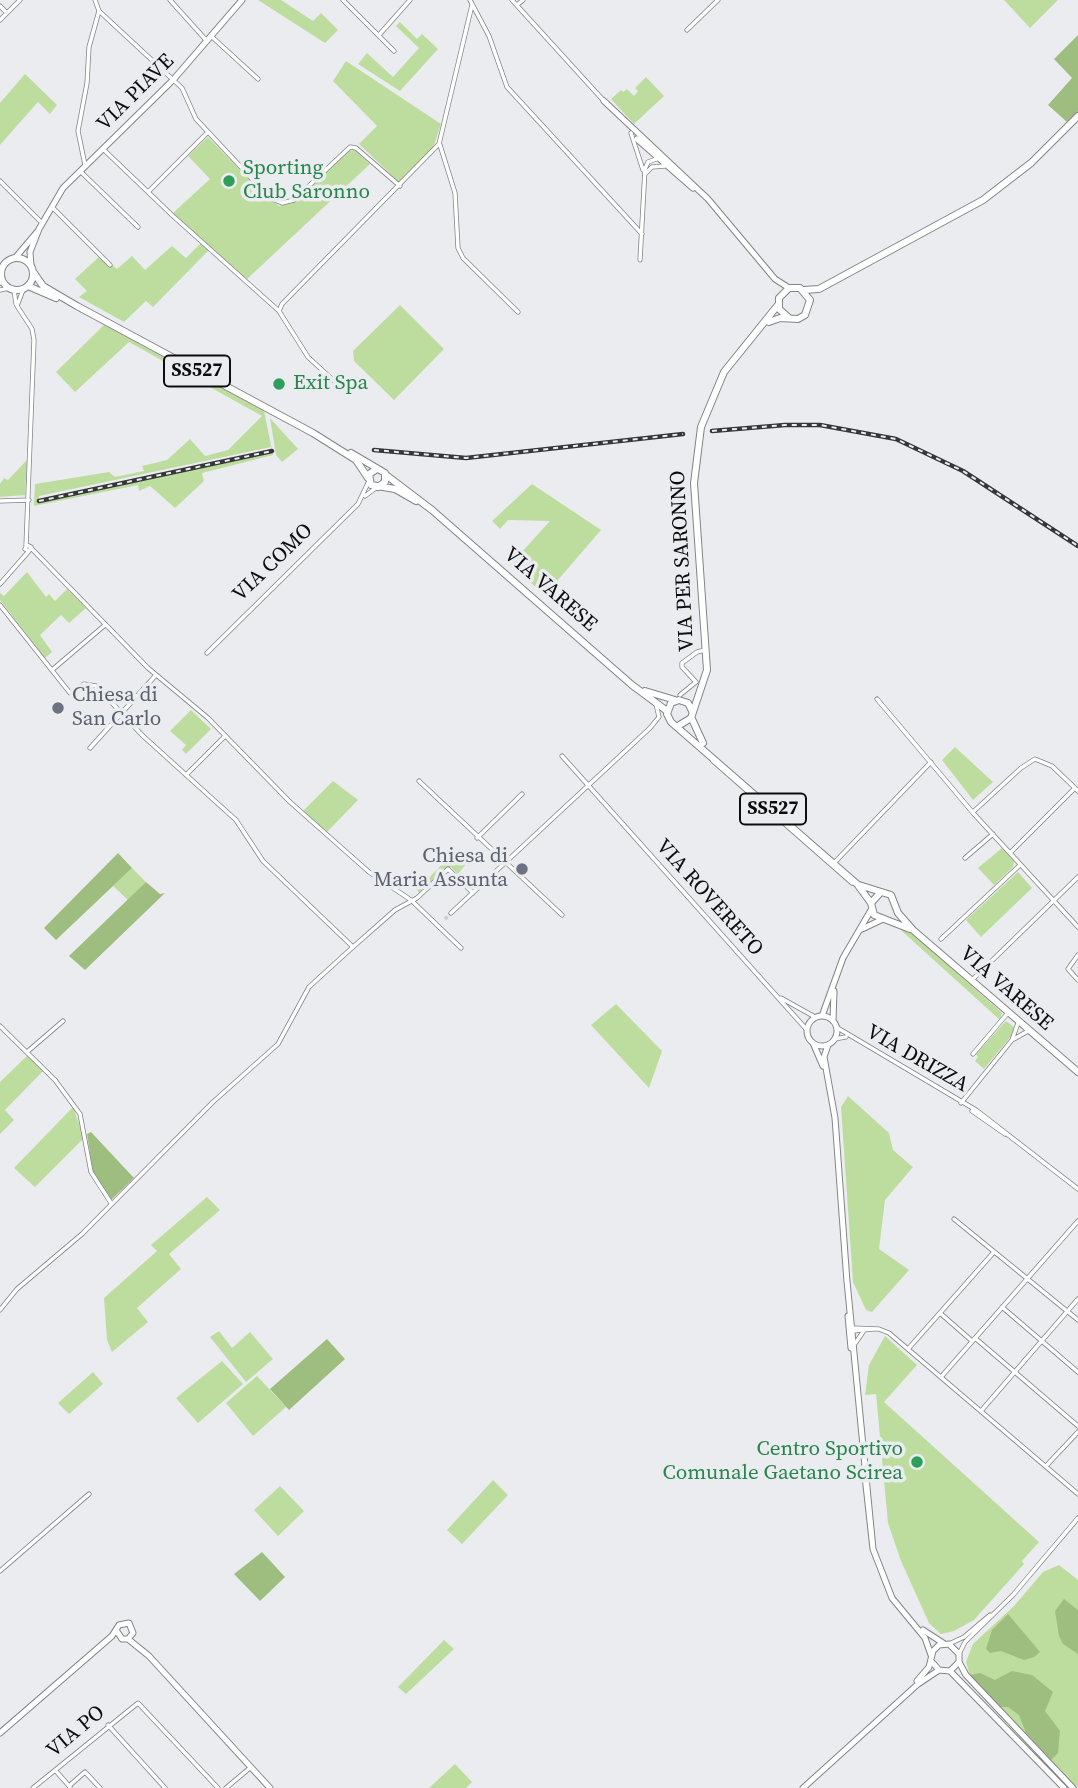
<!DOCTYPE html>
<style>
body{margin:0}
canvas{display:block;background:#eaecf0}
</style>
<canvas width="1078" height="1788"></canvas>
<script>
const g = document.querySelector('canvas').getContext('2d');
g.lineJoin = 'round';
function fill(path, color) { g.fillStyle = color; g.fill(path, 'evenodd'); }
const shape = rows => new Path2D(rows.map(r => 'M' + r).join(''));
function strokePath(path, color, width, dash) { g.strokeStyle = color; g.lineWidth = width; g.lineCap = dash ? 'butt' : 'round'; g.setLineDash(dash || []); g.stroke(path); }
function write(font, color, halo, rows, align = 'center') {
  g.font = font + ' "Source Serif 4",serif'; g.lineWidth = 7; g.setLineDash([]); g.textBaseline = 'middle'; g.strokeStyle = halo; g.fillStyle = color; for (const [text, x, y, turn = 0] of rows) {
    g.save(); g.translate(x, y); g.rotate((+turn || 0) * Math.PI / 180); g.textAlign = isNaN(turn) ? turn : align; if (halo) g.strokeText(text, 0, 0); g.fillText(text, 0, 0); g.restore();
  }
}
fill(shape([
 [258,0,281,0,313,21,321,13,338,30,325,43],
 [1004,0,1058,0,1030,28],
 [400,22,417,39,422,34,438,49,400,91,358,64,367,53,393,77,419,48,396,26],
 [346,61,441,124,433,148,400,183,359,144,377,126,333,81],
 [25,74,57,105,50,114,38,102,0,145,0,103],
 [646,77,664,96,634,124,611,99,621,90,623,92,627,89,634,96,638,91,635,88],
 [208,137,265,196,279,206,294,202,349,151,354,150,370,164,246,280,173,213,210,179,188,156],
 [201,243,209,250,153,307,146,301,124,322,79,297,87,291,75,279,101,255,117,269,132,256,145,270,172,246,186,258],
 [400,305,444,349,394,400,354,361,353,351],
 [104,325,264,411,273,455,202,473,204,481,175,508,150,486,139,491,138,485,34,506,35,484,109,472,115,477,144,471,142,466,167,460,190,439,205,456,228,450,262,416,129,342,75,392,56,372],
 [271,447,271,452,39,502,39,496],
 [270,418,298,449,282,462,276,455],
 [27,460,25,495,0,497,0,484,4,478,8,480],
 [532,484,601,530,545,595,510,565,550,521,508,520,500,529,492,521],
 [27,572,46,597,49,594,55,601,67,589,86,608,69,623,61,615,40,635,52,652,45,658,0,600,0,593,4,596],
 [191,710,211,729,186,754,182,750,186,745,170,731],
 [955,747,993,782,973,800,942,760],
 [333,781,358,800,327,832,303,811],
 [1002,848,1014,861,1013,867,994,885,978,868],
 [457,849,469,860,458,874,451,867,420,894,417,890],
 [132,868,146,882,128,900,113,886],
 [1018,872,1032,888,981,937,966,920],
 [893,923,915,936,1002,1013,1000,1020],
 [616,1004,662,1051,649,1088,591,1025],
 [1006,1021,1014,1027,1012,1035,984,1069,975,1061,978,1057,976,1054],
 [28,1055,43,1071,5,1110,14,1120,0,1134,0,1082],
 [848,1096,889,1133,893,1150,913,1167,885,1200,879,1249,909,1270,872,1312,866,1310,853,1282,841,1107],
 [73,1107,84,1138,35,1187,14,1168],
 [207,1197,220,1210,169,1254,181,1269,137,1308,148,1322,112,1352,107,1340,104,1298,157,1251,151,1245],
 [219,1331,232,1348,250,1332,273,1359,246,1382,210,1337],
 [885,1336,917,1365,884,1402,1039,1542,1022,1561,1024,1564,974,1620,954,1631,941,1634,929,1623,901,1561,888,1523,876,1394,865,1395,869,1365],
 [222,1361,243,1384,198,1423,176,1398],
 [93,1372,103,1384,69,1414,58,1403],
 [257,1376,286,1407,253,1436,226,1403],
 [493,1480,508,1495,462,1544,447,1530],
 [280,1486,304,1511,278,1536,254,1510],
 [1059,1565,1078,1580,1078,1788,970,1675,966,1662,973,1644,1014,1606,1043,1572],
 [444,1640,454,1649,406,1694,398,1687],
 [455,1764,472,1782,466,1788,429,1788]
]), '#bddd9f');
fill(shape([
 [1078,35,1078,111,1067,122,1048,105,1072,78,1054,59],
 [118,853,132,868,56,940,44,928],
 [146,882,160,894,165,893,85,970,69,956],
 [91,1132,134,1178,111,1200,93,1172,87,1134],
 [327,1339,345,1359,289,1410,270,1389],
 [262,1552,285,1577,260,1601,234,1574],
 [1064,1599,1078,1610,1078,1654,1063,1644,1059,1636,1055,1611],
 [1008,1614,1040,1652,1034,1657,1024,1660,1001,1651,990,1653,986,1649,992,1630],
 [1012,1671,1032,1675,1053,1692,1045,1711,1060,1731,1058,1753,1051,1760,1026,1733,1019,1715,1008,1707,1001,1707,970,1675,980,1673,995,1680]
]), '#9ebe7f');
strokePath(shape([
 [445,919,451,913]
]), '#c9cbce', 3.5, [3.5, 2]);
const minor = shape([
 [170,0,206,40],
 [343,0,394,51],
 [470,0,489,36,507,87,642,234],
 [512,0,604,101],
 [517,5,523,0],
 [0,6,7,13],
 [99,11,182,88,196,119,270,198,282,203,294,200,350,147,356,148,400,186],
 [0,20,20,0],
 [687,30,718,0],
 [379,35,410,0],
 [211,36,258,79],
 [631,133,643,170],
 [440,145,455,193,458,248,463,258,518,312],
 [103,149,173,216,279,311,308,357,334,381],
 [85,165,78,131,87,83,89,47,99,11,95,0],
 [80,171,138,227],
 [646,173,652,167,665,166],
 [0,181,42,223],
 [148,192,208,132],
 [53,208,110,265],
 [640,260,645,169,648,162,659,158],
 [0,283,2,281],
 [0,290,9,288],
 [14,290,16,304],
 [23,290,17,306,32,329,34,340,26,546],
 [279,311,282,304,439,144,472,5],
 [365,496,377,487],
 [0,501,29,500],
 [27,545,31,547,29,551,25,549,27,545],
 [31,548,148,668,208,718,290,802,369,872,411,900,461,948],
 [0,584,29,551],
 [0,605,70,693,84,684,96,686,143,736,236,820,263,861,353,947],
 [207,653,358,504,368,483],
 [52,670,105,625],
 [680,695,696,682,682,667,682,663,697,652,705,650],
 [877,699,974,814,1078,927],
 [90,748,156,675],
 [562,756,807,1030],
 [713,761,852,883],
 [186,775,225,736],
 [419,781,562,915],
 [973,812,1021,768,1035,759,1052,766,1078,791],
 [477,838,522,794],
 [1010,853,1075,788],
 [965,858,993,834],
 [834,863,931,762],
 [451,913,650,728,659,717,656,704],
 [941,939,1020,865],
 [1078,955,1068,969,1078,980],
 [972,980,1078,877],
 [781,998,815,1017],
 [0,1026,55,1080,80,1114,91,1172,111,1203],
 [836,1027,976,1110,1078,1189],
 [834,1039,846,1037],
 [1014,1039,1028,1031],
 [27,1052,63,1021],
 [973,1054,1007,1014],
 [961,1103,1012,1040,1018,1023],
 [972,1111,1005,1134],
 [954,1219,1078,1320],
 [1002,1307,1078,1372],
 [0,1310,17,1289,82,1234,213,1102,278,1044,309,987,353,947,395,910,417,898,448,869,473,893],
 [940,1313,972,1341],
 [851,1328,879,1329,889,1333,1078,1494],
 [853,1331,873,1329],
 [975,1338,1078,1426],
 [854,1345,863,1332],
 [908,1349,994,1252],
 [941,1377,1078,1221],
 [981,1411,1078,1299],
 [1046,1466,1078,1432],
 [0,1571,89,1494],
 [949,1644,964,1637,990,1615],
 [959,1654,965,1642,1013,1595,1078,1518],
 [108,1725,165,1788],
 [55,1770,70,1787],
 [69,1786,85,1772,100,1788],
 [33,1788,138,1703,218,1788],
 [226,1788,251,1767]
]);
const tertiary = shape([
 [604,101,708,199,775,279,789,288],
 [637,139,693,188],
 [15,258,37,232],
 [31,266,30,252,39,229,63,188,173,80,242,0],
 [862,929,883,919],
 [822,1016,843,958,871,910],
 '807 1031a15 15 0 1 1 30 0a15 15 0 1 1-30 0Z',
 [833,1021,834,991],
 [813,1043,823,1066],
 [828,1045,824,1057,835,1118,847,1282],
 [847,1281,873,1549,864,1467],
 [848,1316,851,1348],
 [873,1549,892,1598,925,1638,931,1655],
 [923,1630,943,1643],
 [128,1639,149,1656,270,1788],
 [959,1662,966,1675,1073,1788],
 [950,1671,1064,1788],
 [917,1681,929,1667,933,1651,939,1645,949,1644,959,1654,959,1662,950,1671,939,1670,931,1661],
 [0,1733,112,1636,119,1625,129,1623,133,1633,128,1639,122,1639,116,1630],
 [803,1788,918,1684,939,1670]
]);
const primary = shape([
 '1 274a16 16 0 1 1 32 0a16 16 0 1 1-32 0Z',
 [34,273,43,286,77,306,313,433,356,460,368,478],
 [28,286,56,298],
 [804,290,819,289,983,200,1031,163,1078,116],
 [769,322,780,318,798,319,805,315,810,300,800,288,789,288,779,298,779,309,789,318],
 [351,453,385,473,385,482,378,487],
 [377,469,369,474,371,485,395,489,416,501],
 [386,475,432,510,632,685,667,711],
 [645,691,675,700],
 [692,711,688,703,679,700,671,703,667,714,671,722,857,884,871,903],
 [692,719,703,743],
 [678,726,691,718,707,670,694,483,701,427,724,372,778,305],
 [859,885,891,895,898,913,913,930,1078,1072],
 [880,893,871,903,874,915,910,929]
]);
strokePath(minor, '#828488', 5);
strokePath(tertiary, '#828488', 7);
strokePath(primary, '#828488', 8);
strokePath(minor, '#fff', 3.5);
strokePath(tertiary, '#fff', 5);
strokePath(primary, '#fff', 6);
const rail = shape([
 [712,431,785,425,820,425,896,439,963,471,1078,546],
 [374,450,466,458,683,434],
 [39,501,272,451]
]);
strokePath(rail, '#363638', 4.5);
strokePath(rail, '#eaecf0', 2, [5]);
for (const [x, y, r, color] of [
 [229,181,7,"#2e9e5b"],
 [279,384,7,"#2e9e5b"],
 [58,708,7,"#6b7280"],
 [522,869,7,"#6b7280"],
 [917,1462,7,"#2e9e5b"]
]) { const dot = new Path2D(); dot.arc(x, y, r, 0, 2 * Math.PI); g.fillStyle = color; g.fill(dot); strokePath(dot, '#eaecf0', 2.5); }
for (const [x, y, w] of [
 [197,371,66],
 [773,809,66]
]) { const box = new Path2D(); box.roundRect(x - w / 2, y - 15.5, w, 31, 5); g.fillStyle = '#eaecf0'; g.fill(box); strokePath(box, '#0d0d0e', 2); }
write('bold 19px', '#0d0d0e', null, [
 ["SS527",197,371],
 ["SS527",773,809]
]);
write('21px', '#0d0d0e', '#eaecf0', [
 ["VIA PIAVE",136,93,-45],
 ["VIA PER SARONNO",683,561,-93],
 ["VIA COMO",273,563,-44],
 ["VIA VARESE",550,590,41],
 ["VIA ROVERETO",709,898,48],
 ["VIA VARESE",1006,989,41],
 ["VIA DRIZZA",917,1059,30],
 ["VIA PO",76,1732,-40]
]);
write('21px', '#27864d', '#eaecf0', [
 ["Sporting",243,169],
 ["Club Saronno",243,193],
 ["Exit Spa",293,384],
 ["Centro Sportivo",903,1450,"right"],
 ["Comunale Gaetano Scirea",903,1474,"right"]
], 'left');
write('21px', '#5b616d', '#eaecf0', [
 ["Chiesa di",72,696],
 ["San Carlo",72,720],
 ["Chiesa di",508,857,"right"],
 ["Maria Assunta",508,881,"right"]
], 'left');
</script>
